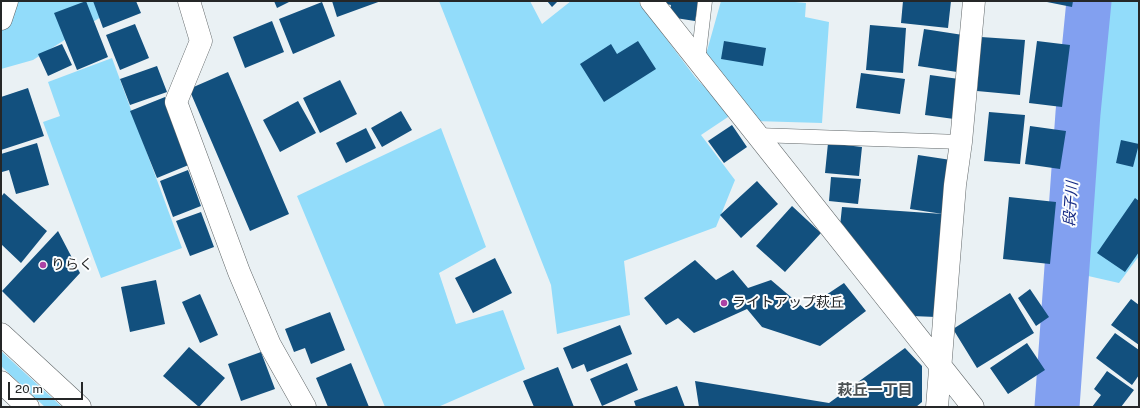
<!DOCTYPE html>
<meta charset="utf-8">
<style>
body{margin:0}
#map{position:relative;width:1140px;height:408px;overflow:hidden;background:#eaf1f4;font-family:"Public Sans",sans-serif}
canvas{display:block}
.frame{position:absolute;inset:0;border:2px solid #252728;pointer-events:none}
.scale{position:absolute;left:8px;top:382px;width:75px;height:18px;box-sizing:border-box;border:2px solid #252728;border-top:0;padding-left:5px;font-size:12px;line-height:14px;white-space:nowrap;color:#252728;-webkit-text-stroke:3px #fbfdfe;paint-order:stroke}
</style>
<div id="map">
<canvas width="1140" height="408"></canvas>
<div class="frame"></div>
<div class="scale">20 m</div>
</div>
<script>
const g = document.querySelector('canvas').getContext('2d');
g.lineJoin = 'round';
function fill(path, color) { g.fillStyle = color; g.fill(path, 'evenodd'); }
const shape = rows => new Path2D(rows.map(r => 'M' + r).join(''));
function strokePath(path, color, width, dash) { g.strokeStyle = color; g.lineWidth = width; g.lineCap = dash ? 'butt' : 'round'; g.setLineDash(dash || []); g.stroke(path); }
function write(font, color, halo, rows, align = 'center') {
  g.font = font + ' "Public Sans","Noto Sans JP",sans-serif'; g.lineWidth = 4; g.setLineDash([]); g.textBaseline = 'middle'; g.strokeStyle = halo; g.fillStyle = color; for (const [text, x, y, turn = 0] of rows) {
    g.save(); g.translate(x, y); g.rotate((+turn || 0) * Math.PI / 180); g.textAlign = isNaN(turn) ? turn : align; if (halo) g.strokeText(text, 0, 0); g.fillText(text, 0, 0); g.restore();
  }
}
fill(shape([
 [11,1,126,1,33,60,1,69,1,26],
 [439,1,530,1,542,24,571,1,638,1,695,77,731,115,701,135,735,180,716,227,624,261,630,315,557,334,551,285],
 [721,1,784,1,806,3,805,17,829,22,822,123,754,121,705,58],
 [1107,1,1139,1,1139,256,1119,283,1075,273],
 [112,58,182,248,101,278,43,122,60,116,48,82],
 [441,128,486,247,439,273,456,324,503,310,525,369,438,407,385,407,297,196],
 [1,351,62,407,45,407,1,366]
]), '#92dcfa');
strokePath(shape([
 [1057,407,1078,113,1089,1]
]), '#82a0f0', 45);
fill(shape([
 [86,1,108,57,77,70,54,13],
 [93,1,136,1,141,13,103,28],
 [274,1,291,1,277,8],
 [332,1,381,1,337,17],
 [547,1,558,1,552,7],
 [662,1,699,1,695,21,669,17,671,5,661,3],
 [903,1,951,1,948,28,901,23],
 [1042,1,1073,1,1072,7],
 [322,2,335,36,293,54,279,19],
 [272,21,284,52,245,68,233,37],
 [135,24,149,58,120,70,106,35],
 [870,25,906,28,903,73,866,70],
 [924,29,963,35,957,72,918,66],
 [981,37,1025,40,1020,95,977,91],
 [638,41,656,69,604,102,580,64,611,44,617,54],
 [724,41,766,48,763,66,721,59],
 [1037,41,1070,45,1062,107,1029,103],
 [62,44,72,65,48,76,38,54],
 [157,66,167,92,130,105,120,79],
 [228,72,289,214,250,231,189,89],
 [861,73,905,79,900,114,856,108],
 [930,75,959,79,954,119,925,115],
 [340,80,357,114,320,133,303,98],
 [28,88,44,136,1,150,1,97],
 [165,97,191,164,157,178,130,111],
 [298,101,316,133,280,152,263,120],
 [401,111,412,130,382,147,371,128],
 [989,112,1025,115,1020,164,984,161],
 [732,125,747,147,724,163,708,141],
 [1030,126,1066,131,1060,169,1025,164],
 [366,128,376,148,346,163,336,143],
 [1121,140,1139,144,1133,167,1116,163],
 [37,143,49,185,16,194,9,170,2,172,1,154],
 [828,143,862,147,859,176,825,173],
 [918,155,951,160,943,214,910,209],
 [188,170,201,206,173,217,160,181],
 [831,177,861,179,858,204,829,201],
 [757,181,778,204,741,238,720,215],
 [4,193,47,231,21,263,1,244,1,197],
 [1009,197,1056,202,1050,264,1003,259],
 [1135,198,1139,201,1139,252,1125,272,1097,253],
 [792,206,821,233,785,272,756,246],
 [842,207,943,214,936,317,912,316,840,226],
 [201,212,214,247,190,256,176,221],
 [58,231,80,273,34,323,2,291],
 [495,258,512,293,473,313,455,278],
 [695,260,716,280,733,270,748,288,771,280,805,309,844,283,866,311,820,346,762,327,747,309,694,333,678,318,666,325,644,298],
 [156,280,165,324,130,332,121,287],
 [1030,289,1049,317,1036,326,1018,298],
 [1010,293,1034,333,977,368,953,329],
 [200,294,218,335,200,343,182,302],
 [1131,299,1139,305,1139,345,1111,325],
 [330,312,345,350,311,364,305,348,294,352,285,329],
 [620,325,632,354,587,372,584,364,572,369,563,348],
 [1115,333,1139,350,1139,375,1132,385,1096,358],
 [1027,343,1045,370,1008,394,990,368],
 [189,347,225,378,199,407,163,376],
 [905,348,922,366,922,402,916,407,699,407,695,381,829,403],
 [261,352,275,389,241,401,228,364],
 [351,363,369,407,328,407,316,378],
 [627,363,638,390,602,406,590,379],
 [558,367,574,407,534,407,523,381],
 [1107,371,1134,390,1121,407,1092,407,1101,395,1094,389],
 [677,386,685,407,636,407,634,401]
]), '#12507e');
const service = shape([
 [698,61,705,1],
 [757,135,961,142]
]);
const minor = shape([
 [189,1,201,41,176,102,239,272,270,345,305,407],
 [651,1,973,407],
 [1,19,7,1],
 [937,407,955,185,961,142,974,1]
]);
const tertiary = shape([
 [1,334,80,407],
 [1,382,28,407]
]);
strokePath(service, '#616769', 15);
strokePath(minor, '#616769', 23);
strokePath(tertiary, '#616769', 23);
strokePath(service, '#fff', 14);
strokePath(minor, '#fff', 22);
strokePath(tertiary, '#fff', 22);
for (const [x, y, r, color] of [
 [43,265,4,"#ac42a4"],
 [724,303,4,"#ac42a4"]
]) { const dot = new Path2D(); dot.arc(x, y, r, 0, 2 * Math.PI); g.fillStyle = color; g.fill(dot); strokePath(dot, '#fbfdfe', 1.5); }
write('14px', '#252728', '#fbfdfe', [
 ["りらく",51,265],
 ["ライトアップ萩丘",732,303]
], 'left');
write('italic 15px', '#162a84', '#fbfdfe', [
 ["段子川",1071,204,-86]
]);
write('bold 15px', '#4c5153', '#fbfdfe', [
 ["萩丘一丁目",875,390]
]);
</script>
